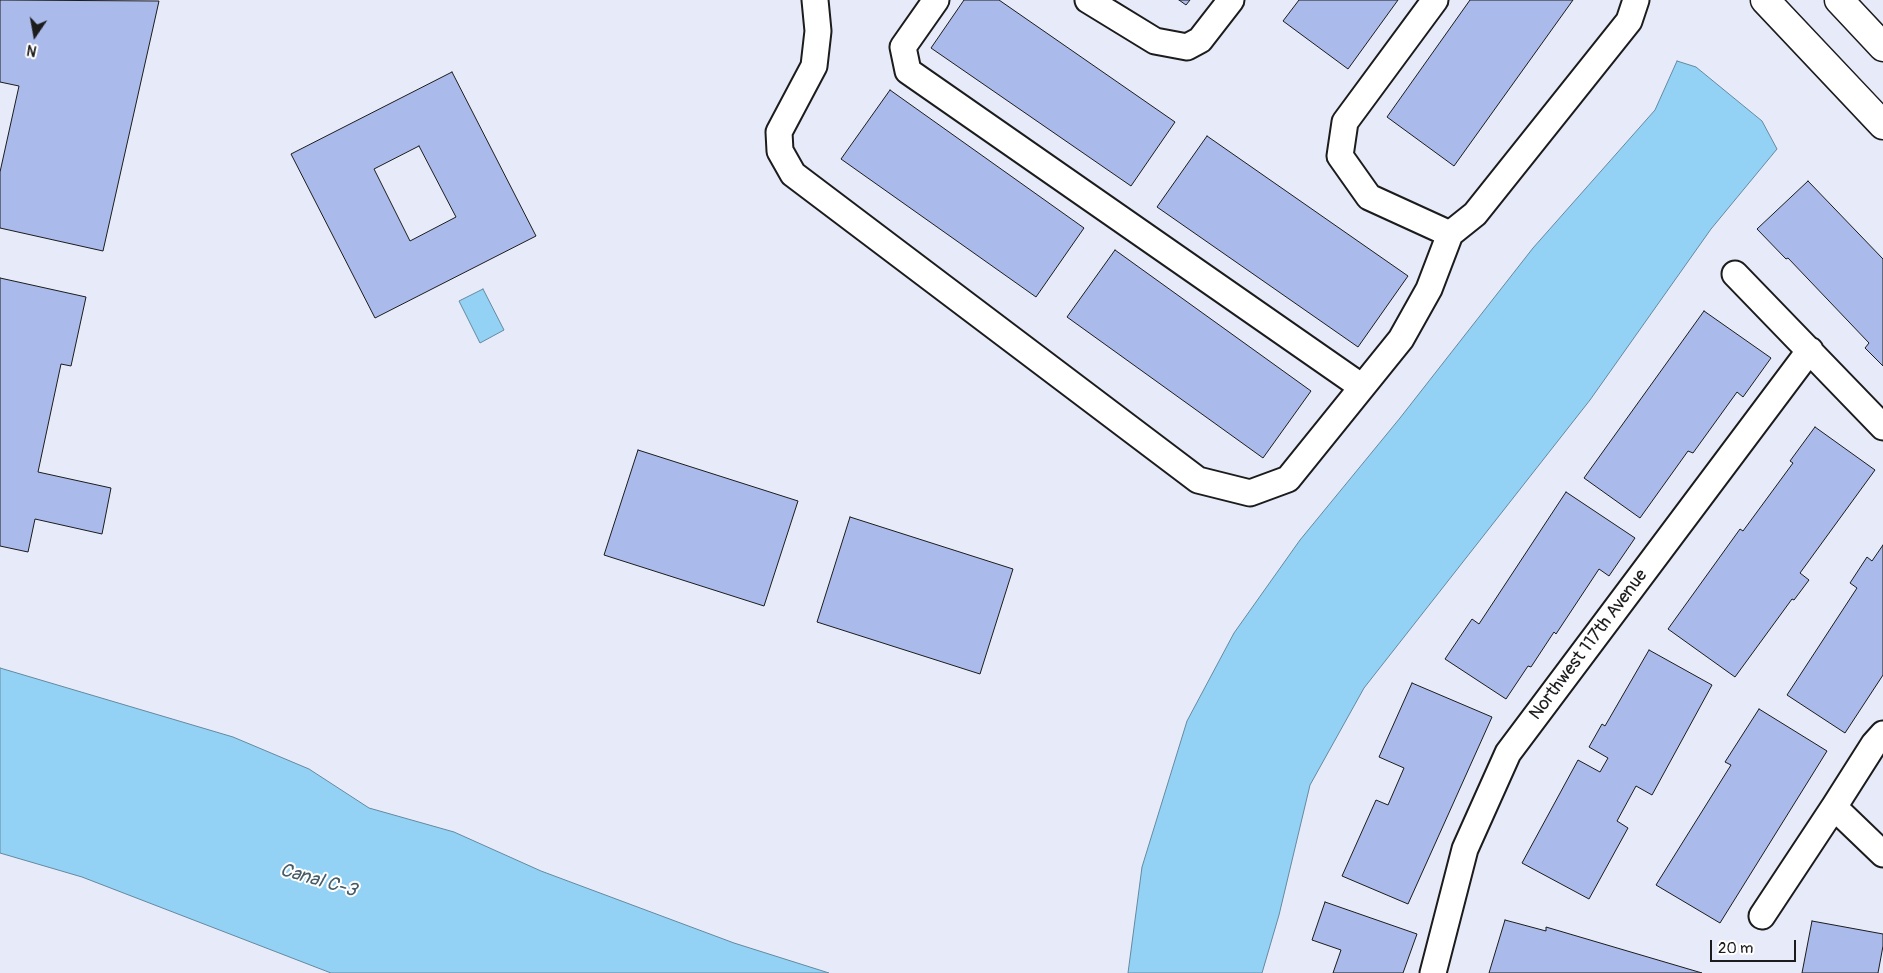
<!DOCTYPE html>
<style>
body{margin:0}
#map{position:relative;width:1883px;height:973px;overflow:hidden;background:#e6eaf9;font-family:Pangolin,sans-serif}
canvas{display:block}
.north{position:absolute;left:10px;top:10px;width:50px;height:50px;-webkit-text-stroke:4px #fff;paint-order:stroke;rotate:192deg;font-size:14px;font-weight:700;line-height:20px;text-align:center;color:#1c1c1c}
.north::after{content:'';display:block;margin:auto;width:18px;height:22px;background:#1c1c1c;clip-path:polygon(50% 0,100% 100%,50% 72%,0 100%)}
.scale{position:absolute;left:1710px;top:940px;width:86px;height:22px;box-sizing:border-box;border:2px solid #1c1c1c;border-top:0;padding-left:6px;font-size:15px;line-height:18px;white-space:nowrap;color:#1c1c1c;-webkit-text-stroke:4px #fff;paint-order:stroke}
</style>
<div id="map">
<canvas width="1883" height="973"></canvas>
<div class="north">N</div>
<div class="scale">20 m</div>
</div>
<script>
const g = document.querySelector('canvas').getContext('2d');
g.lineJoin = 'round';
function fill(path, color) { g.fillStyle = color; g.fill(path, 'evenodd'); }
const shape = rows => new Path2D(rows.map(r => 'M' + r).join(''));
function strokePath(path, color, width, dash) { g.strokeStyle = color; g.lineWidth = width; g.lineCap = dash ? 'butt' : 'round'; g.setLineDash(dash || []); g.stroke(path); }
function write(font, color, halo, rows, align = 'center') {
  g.font = font + ' Pangolin,sans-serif'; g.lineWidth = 4; g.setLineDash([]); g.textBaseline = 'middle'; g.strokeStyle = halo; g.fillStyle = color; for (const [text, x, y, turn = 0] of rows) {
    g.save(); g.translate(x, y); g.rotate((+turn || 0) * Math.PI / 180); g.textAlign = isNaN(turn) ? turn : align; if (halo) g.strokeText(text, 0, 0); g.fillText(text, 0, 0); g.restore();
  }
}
const water = shape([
 [1677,61,1696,67,1762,121,1777,149,1711,229,1590,400,1364,688,1310,785,1279,915,1262,973,1128,973,1142,867,1187,721,1234,633,1300,540,1400,418,1533,248,1655,110,1677,61],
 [483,289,504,330,480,343,459,301,483,289],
 [0,668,233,737,309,769,369,808,454,832,541,871,734,943,829,973,331,973,82,877,0,853,0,668]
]);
fill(water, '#94d2f5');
strokePath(water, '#64899e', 1);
const building = shape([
 [0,0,159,1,103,251,0,228,0,172,19,86,0,82,0,0],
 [964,0,999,0,1175,122,1131,186,931,48,964,0],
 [1179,0,1190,0,1186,5,1179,0],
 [1299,0,1398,0,1348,69,1283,21,1299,0],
 [1470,0,1573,0,1454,166,1387,117,1470,0],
 [452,72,536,236,375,318,291,154,452,72],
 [419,146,456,217,410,241,374,169,419,146],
 [890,90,1084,228,1036,297,841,159,890,90],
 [1207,136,1408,276,1358,347,1157,207,1207,136],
 [1808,181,1883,259,1883,366,1865,348,1869,343,1788,258,1786,259,1757,229,1808,181],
 [1115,250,1311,391,1263,458,1067,317,1115,250],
 [0,278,86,297,71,366,61,364,38,472,111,488,102,534,35,519,28,552,0,546,0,278],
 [1704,311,1771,358,1743,397,1737,392,1693,453,1688,451,1640,518,1584,478,1704,311],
 [1815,427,1875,470,1800,573,1809,580,1794,600,1792,599,1735,677,1668,629,1740,529,1743,531,1793,463,1790,461,1815,427],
 [638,450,798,501,764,606,604,555,638,450],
 [1566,492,1635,538,1609,576,1599,569,1556,634,1554,632,1531,667,1528,666,1506,699,1445,659,1472,619,1479,624,1566,492],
 [850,517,1013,569,980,674,817,622,850,517],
 [1883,545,1883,675,1845,733,1787,695,1857,588,1850,583,1867,557,1872,561,1883,545],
 [1649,650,1712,685,1652,795,1636,786,1617,821,1628,828,1589,899,1522,863,1578,760,1600,772,1608,758,1589,747,1602,724,1605,726,1649,650],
 [1412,683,1492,717,1408,904,1342,876,1376,800,1388,805,1404,768,1379,757,1412,683],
 [1759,709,1827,751,1720,923,1656,885,1731,765,1725,762,1759,709],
 [1325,902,1417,934,1403,973,1333,973,1341,950,1312,940,1325,902],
 [1505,920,1546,931,1546,927,1702,973,1489,973,1505,920],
 [1812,921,1883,934,1883,946,1878,973,1802,973,1812,921]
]);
fill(building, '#aabaea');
strokePath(building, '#1c1c1c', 1);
const street = shape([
 [815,0,818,31,814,66,779,132,780,151,793,174,1198,480,1250,493,1288,479,1401,339,1429,289,1450,234,1475,214,1629,21,1636,0],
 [936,0,903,47,908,71,1362,387],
 [1088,0,1155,41,1187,47,1200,40,1231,0],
 [1435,0,1345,122,1340,156,1369,197,1450,234],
 [1735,274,1883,427],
 [1883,734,1874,744,1834,807,1883,854],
 [1762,916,1834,807],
 [1433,973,1465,849,1508,753,1810,350]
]);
const secondary = shape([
 [1765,0,1883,125],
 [1839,0,1883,47]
]);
strokePath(street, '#1c1c1c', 29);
strokePath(secondary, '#1c1c1c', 31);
strokePath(street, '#fff', 25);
strokePath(secondary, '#fff', 28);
write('18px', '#1c1c1c', '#fff', [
 ["Northwest 117th Avenue",1589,645,-53]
]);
write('italic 19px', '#465c68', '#fff', [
 ["Canal C-3",318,881,16]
]);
</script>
